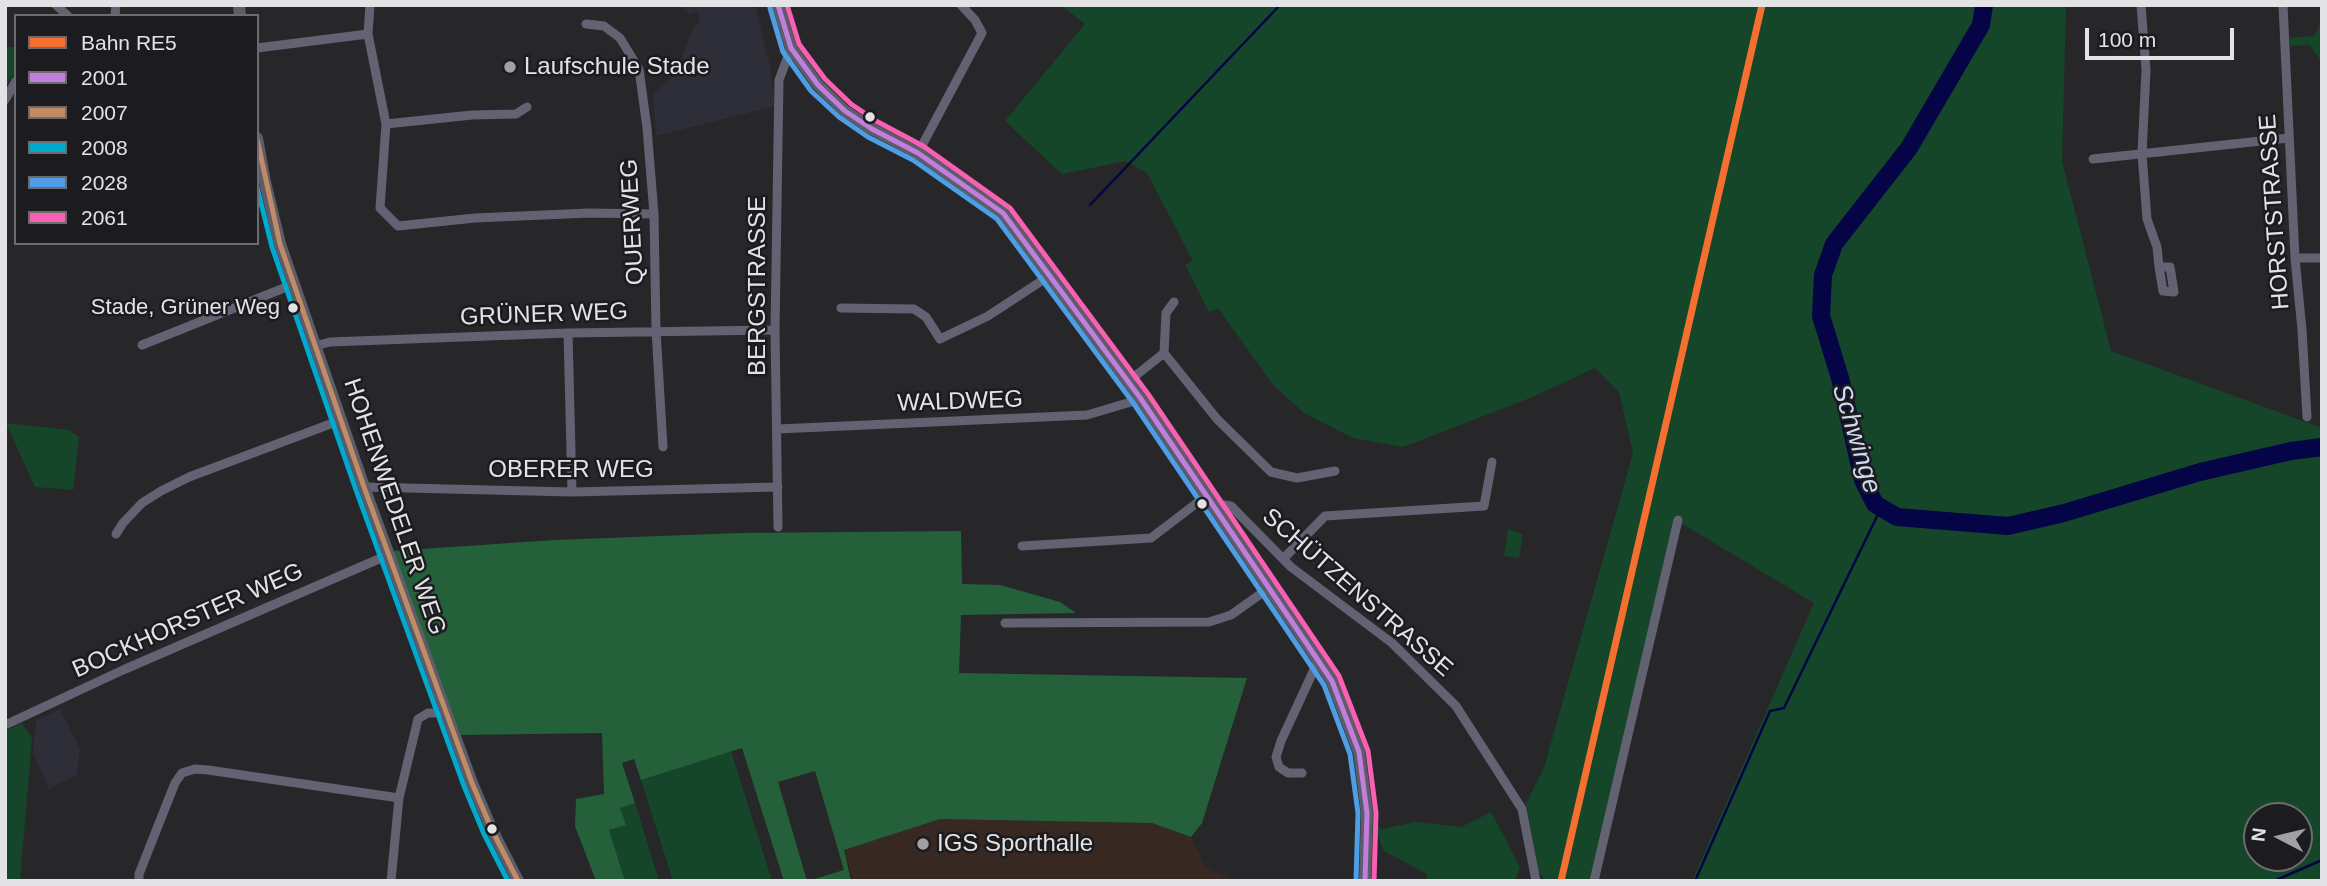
<!DOCTYPE html>
<meta charset="utf-8">
<style>
body{margin:0}
#map{position:relative;width:2327px;height:886px;overflow:hidden;background:#272729;font-family:Arial,sans-serif}
canvas{display:block}
.frame{position:absolute;inset:0;border:7px solid #e3e3e6;pointer-events:none}
.legend{position:absolute;left:14px;top:14px;width:245px;height:231px;box-sizing:border-box;background:#1c1c20;border:2px solid #6c6c6f;margin:0;padding:9px 12px;list-style:none;font-size:21px;color:#e3e3e6}
.legend li{display:flex;align-items:center;gap:14px;height:35px}
.legend b{width:35px;border:2px solid #6c6c6f}
.north{position:absolute;left:2243px;top:802px;width:70px;height:70px;box-sizing:border-box;background:#1c1c20;border:2px solid #6c6c6f;border-radius:50%;rotate:277deg;font-size:19px;font-weight:700;line-height:28px;text-align:center;color:#e3e3e6}
.north::after{content:'';display:block;margin:auto;width:24px;height:32px;background:#a1a1a4;clip-path:polygon(50% 0,100% 100%,50% 72%,0 100%)}
.scale{position:absolute;left:2085px;top:28px;width:149px;height:32px;box-sizing:border-box;border:4px solid #e3e3e6;border-top:0;padding-left:9px;font-size:21px;line-height:24px;white-space:nowrap;color:#e3e3e6;-webkit-text-stroke:5px #1c1c20;paint-order:stroke}
</style>
<div id="map">
<canvas width="2327" height="886"></canvas>
<div class="frame"></div>
<ul class="legend">
<li><b style="height:9px;background:#f46f30"></b>Bahn RE5</li>
<li><b style="height:9px;background:#c07fdc"></b>2001</li>
<li><b style="height:9px;background:#c18c65"></b>2007</li>
<li><b style="height:9px;background:#00a9ce"></b>2008</li>
<li><b style="height:9px;background:#4d9ee5"></b>2028</li>
<li><b style="height:9px;background:#f860b3"></b>2061</li>
</ul>
<div class="north">N</div>
<div class="scale">100 m</div>
</div>
<script>
const g = document.querySelector('canvas').getContext('2d');
g.lineJoin = 'round';
function fill(path, color) { g.fillStyle = color; g.fill(path, 'evenodd'); }
const shape = rows => new Path2D(rows.map(r => 'M' + r).join(''));
function strokePath(path, color, width, dash) { g.strokeStyle = color; g.lineWidth = width; g.lineCap = dash ? 'butt' : 'round'; g.setLineDash(dash || []); g.stroke(path); }
function write(font, color, halo, rows, align = 'center') {
  g.font = font + ' Arial,sans-serif'; g.lineWidth = 5; g.setLineDash([]); g.textBaseline = 'middle'; g.strokeStyle = halo; g.fillStyle = color; for (const [text, x, y, turn = 0] of rows) {
    g.save(); g.translate(x, y); g.rotate((+turn || 0) * Math.PI / 180); g.textAlign = isNaN(turn) ? turn : align; if (halo) g.strokeText(text, 0, 0); g.fillText(text, 0, 0); g.restore();
  }
}
fill(shape([
 [680,5,755,5,770,66,775,106,656,136,653,95,676,74,694,25,699,24,698,11,689,14],
 [60,709,80,749,77,775,49,789,33,753,36,721]
]), '#2d2e37');
fill(shape([
 [940,819,1152,823,1191,837,1206,867,1236,881,854,881,844,850]
]), '#372921');
fill(shape([
 [1061,5,2066,5,2062,161,2111,351,2322,428,2322,881,1692,881,1814,603,1676,520,1593,881,1546,881,1539,873,1526,803,1544,768,1633,453,1619,392,1595,368,1530,398,1403,447,1353,438,1304,413,1274,386,1218,308,1209,312,1185,265,1193,261,1147,173,1126,161,1062,174,1005,121,1085,24],
 [2257,816,2299,816,2299,858,2257,858],
 [2322,21,2322,63,2310,45,2290,46,2290,38,2314,36],
 [5,47,16,47,16,70,5,88],
 [6,423,69,430,79,437,73,490,35,487],
 [1508,529,1523,534,1519,558,1504,556],
 [22,723,32,738,20,881,5,881,5,731],
 [731,751,772,881,673,881,641,780],
 [635,803,659,881,625,881,609,830,625,825,620,808],
 [1491,812,1520,867,1515,881,1427,881,1427,874,1384,851,1377,833,1376,823,1381,829,1416,822,1461,827]
]), '#164629');
fill(shape([
 [961,531,962,584,1000,585,1060,602,1076,613,961,615,959,673,1247,678,1202,823,1191,837,1152,823,940,819,844,850,851,881,808,881,844,870,815,771,778,782,807,881,784,881,742,748,641,780,634,759,622,763,635,803,620,808,626,825,609,830,625,881,596,881,575,826,576,799,604,794,602,733,461,735,392,551,555,540,740,533]
]), '#24613b');
strokePath(shape([
 [1090,205,1280,5],
 [1695,881,1770,711,1784,708,1881,508],
 [2274,881,2322,860]
]), '#040446', 2.5);
strokePath(shape([
 [1984,5,1981,25,1909,148,1834,244,1823,275,1821,316,1840,378,1863,480,1875,504,1897,517,2008,526,2064,513,2200,472,2291,451,2322,447]
]), '#040446', 18);
strokePath(shape([
 [56,5,68,16],
 [370,5,368,34,386,124,380,208,398,226,475,218,589,213,654,214],
 [2141,5,2146,70,2142,154,2147,219,2157,247,2159,267,2163,291,2174,292,2170,267,2159,267],
 [2283,5,2295,258,2302,330,2307,417],
 [115,16,116,5],
 [586,24,604,26,620,38,639,69,647,128,654,214,656,330,663,447],
 [257,48,368,34],
 [5,100,16,81],
 [386,124,472,115,516,114,527,107],
 [918,153,982,33,975,20,961,5],
 [2093,159,2289,138],
 [2295,258,2322,258],
 [841,308,914,309,926,317,940,339,988,316,1049,276],
 [568,333,572,492],
 [142,345,294,284],
 [315,346,330,342,568,333,775,330],
 [1164,353,1166,313,1174,302],
 [1129,381,1164,353,1217,419,1271,472,1297,478,1335,471],
 [778,429,1087,415,1141,399],
 [364,487,572,492,778,487],
 [1210,503,1231,506,1291,567,1392,643,1456,706,1522,809,1536,881],
 [778,527,775,330,779,80,791,48],
 [116,534,123,523,142,503,161,491,189,477,341,420],
 [1022,546,1151,538,1206,496],
 [1284,558,1325,516,1484,506,1492,462],
 [1005,623,1209,622,1231,615,1269,588],
 [5,725,123,670,388,555],
 [1302,773,1288,773,1279,767,1276,757,1281,741,1318,661],
 [139,881,139,874,175,783,182,773,195,769,208,770,399,798],
 [391,881,399,798,418,719,428,713,445,713],
 [1594,881,1678,520]
]), '#626273', 9);
strokePath(shape([
 [239,5,240,16],
 [778,5,791,48,818,85,845,111,872,129,918,153,1003,213,1141,399,1332,681,1359,752,1367,813,1365,881],
 [257,138,265,182,280,244,364,487,472,783,492,830,518,881]
]), '#5c5c6a', 12);
strokePath(shape([
 [778,5,791,48,818,85,845,111,872,129,918,153,1003,213,1141,399,1332,681,1359,752,1367,813,1365,881]
]), '#c07fdc', 5);
strokePath(shape([
 [257,139,280,244,364,487,472,783,492,830,518,881]
]), '#c18c65', 5);
strokePath(shape([
 [257,187,272,247,356,490,464,786,484,834,508,881]
]), '#00a9ce', 5);
strokePath(shape([
 [770,8,783,52,811,91,839,117,868,137,913,160,997,219,1134,404,1324,685,1350,754,1358,813,1356,881]
]), '#4d9ee5', 5);
strokePath(shape([
 [787,5,799,44,825,79,851,104,876,121,923,146,1010,208,1148,394,1339,676,1368,751,1376,813,1374,881]
]), '#f860b3', 5);
strokePath(shape([
 [1561,881,1762,5]
]), '#f46f30', 7);
for (const [x, y, r, color] of [
 [510,67,7,"#a1a1a4"],
 [870,117,6,"#e3e3e6"],
 [293,308,6,"#e3e3e6"],
 [1202,504,6,"#e3e3e6"],
 [492,829,6,"#e3e3e6"],
 [923,844,7,"#a1a1a4"]
]) { const dot = new Path2D(); dot.arc(x, y, r, 0, 2 * Math.PI); g.fillStyle = color; g.fill(dot); strokePath(dot, '#1c1c20', 2.5); }
write('22px', '#e3e3e6', '#1c1c20', [
 ["Stade, Grüner Weg",280,308]
], 'right');
write('24px', '#e3e3e6', '#1c1c20', [
 ["Laufschule Stade",524,67],
 ["IGS Sporthalle",937,844]
], 'left');
write('24px', '#e3e3e6', '#1c1c20', [
 ["HORSTSTRASSE",2275,212,-94],
 ["QUERWEG",633,222,-93],
 ["BERGSTRASSE",758,286,-90],
 ["GRÜNER WEG",544,315,-2],
 ["WALDWEG",960,402,-2],
 ["OBERER WEG",571,470],
 ["HOHENWEDELER WEG",394,507,71],
 ["SCHÜTZENSTRASSE",1357,593,41],
 ["BOCKHORSTER WEG",188,621,-24]
]);
write('italic 26px', '#d0dbf0', '#1c1c20', [
 ["Schwinge",1856,439,73]
]);
</script>
